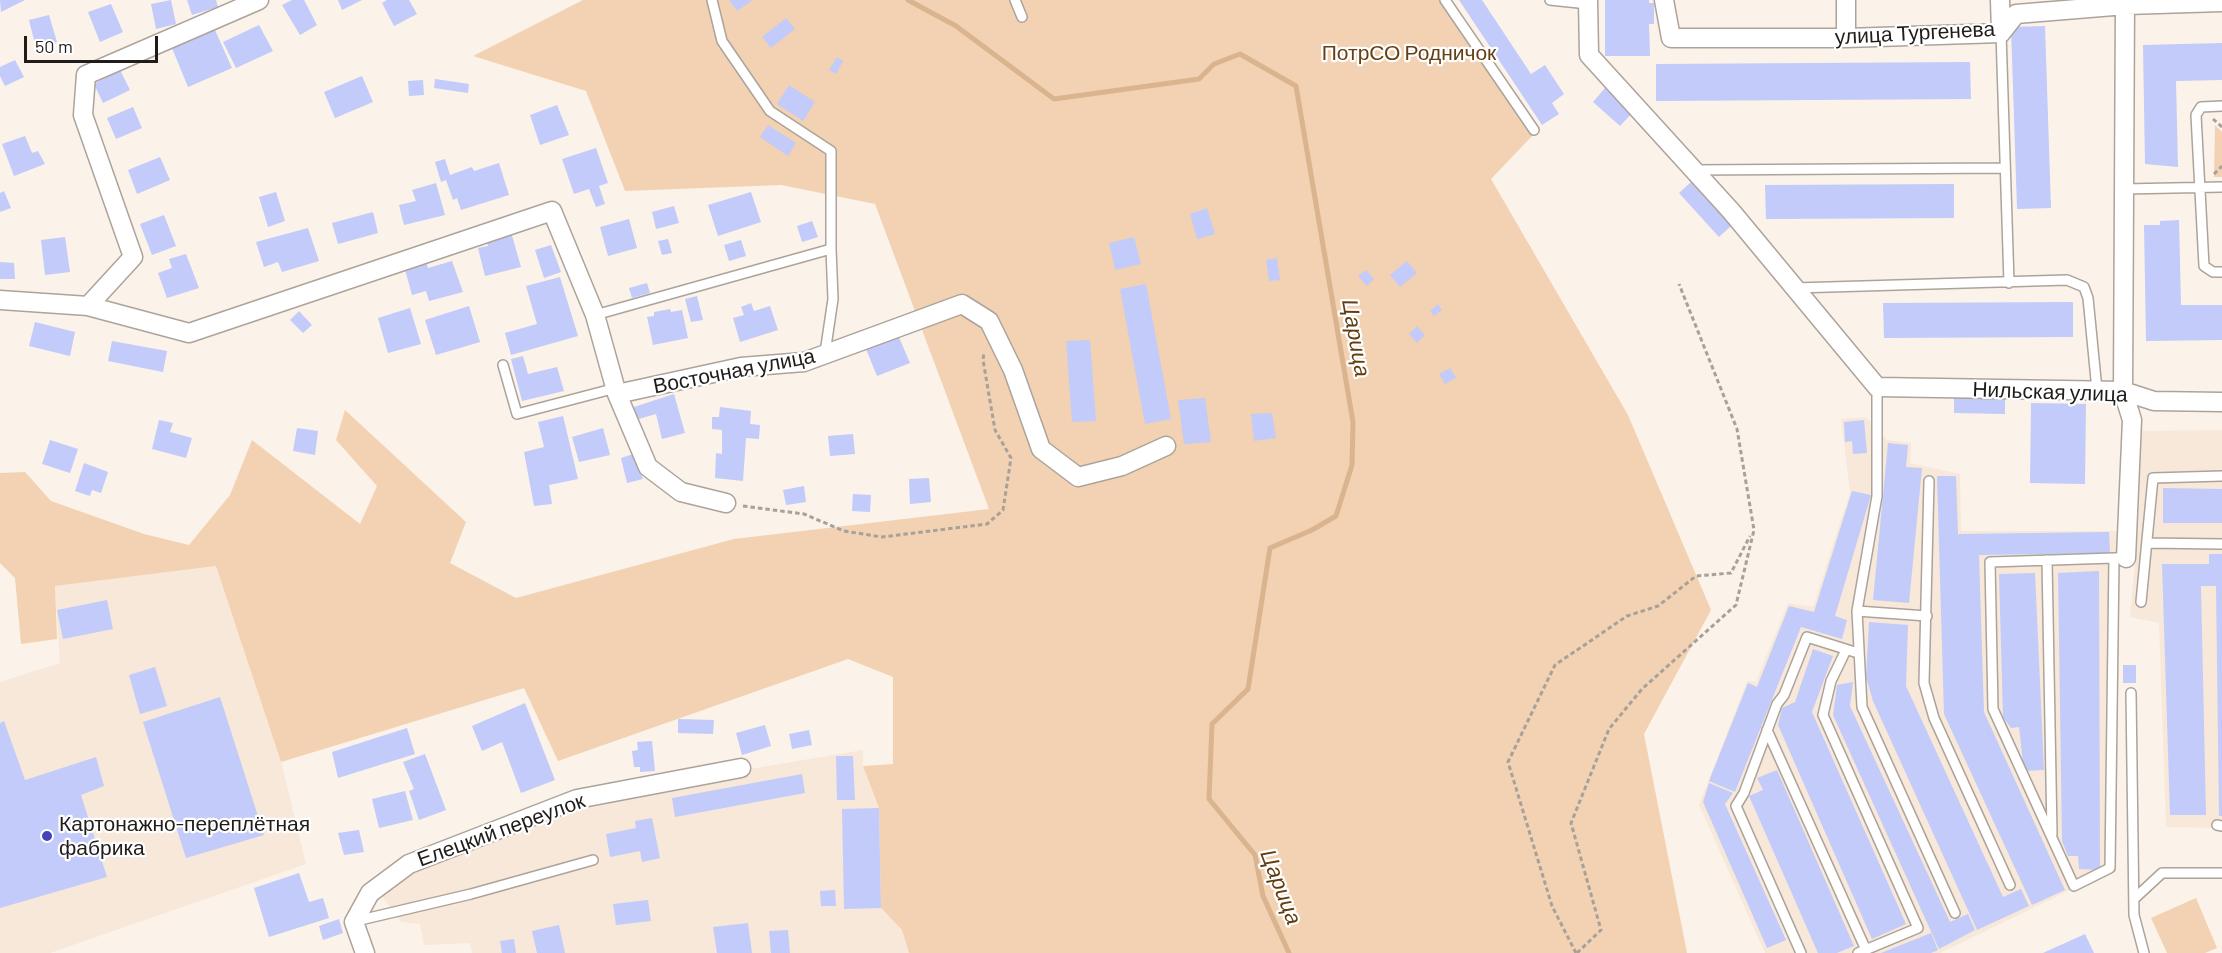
<!DOCTYPE html>
<meta charset="utf-8">
<style>
body{margin:0}
#map{position:relative;width:2222px;height:953px;overflow:hidden;background:#fbf2e9;font-family:Barlow,sans-serif}
canvas{display:block}
.scale{position:absolute;left:24px;top:36px;width:134px;height:27px;box-sizing:border-box;border:3px solid #1f1c19;border-top:0;padding-left:8px;font-size:18px;line-height:21px;white-space:nowrap;color:#1f1c19;-webkit-text-stroke:4px #fff;paint-order:stroke}
</style>
<div id="map">
<canvas width="2222" height="953"></canvas>
<div class="scale">50 m</div>
</div>
<script>
const g = document.querySelector('canvas').getContext('2d');
g.lineJoin = 'round';
function fill(path, color) { g.fillStyle = color; g.fill(path, 'evenodd'); }
const shape = rows => new Path2D(rows.map(r => 'M' + r).join(''));
function strokePath(path, color, width, dash) { g.strokeStyle = color; g.lineWidth = width; g.lineCap = dash ? 'butt' : 'round'; g.setLineDash(dash || []); g.stroke(path); }
function write(font, color, halo, rows, align = 'center') {
  g.font = font + ' Barlow,sans-serif'; g.lineWidth = 4.5; g.setLineDash([]); g.textBaseline = 'middle'; g.strokeStyle = halo; g.fillStyle = color; for (const [text, x, y, turn = 0] of rows) {
    g.save(); g.translate(x, y); g.rotate((+turn || 0) * Math.PI / 180); g.textAlign = isNaN(turn) ? turn : align; if (halo) g.strokeText(text, 0, 0); g.fillText(text, 0, 0); g.restore();
  }
}
fill(shape([
 [1866,417,1887,440,1911,443,1910,463,1960,474,1961,531,2120,531,2116,871,2066,892,1940,953,1765,953,1699,805,1747,681,1756,682,1788,603,1813,607,1850,492,1841,419],
 [2222,430,2222,828,2166,827,2159,623,2130,617,2138,528,2141,431],
 [217,566,281,762,306,864,50,953,0,953,0,682,60,663,55,586],
 [863,750,863,766,879,808,881,908,902,930,909,953,472,953,470,943,424,945,420,924,401,922,380,893,414,866,579,804,744,770]
]), '#f7e8d9');
fill(shape([
 [583,0,1439,0,1533,135,1491,179,1628,415,1711,610,1644,734,1687,953,909,953,902,930,881,908,879,808,863,766,893,764,893,677,848,659,558,761,524,688,281,762,216,566,55,586,57,639,21,644,15,578,0,563,0,473,25,472,51,501,144,534,189,545,230,495,252,440,360,524,377,486,336,440,345,410,466,522,450,563,516,598,734,539,989,509,875,204,781,185,625,191,586,91,473,56],
 [2215,125,2222,132,2222,177,2214,177],
 [2196,898,2217,948,2205,953,2167,953,2151,918]
]), '#f2d2b2');
strokePath(shape([
 [908,0,956,26,1054,99,1199,79,1214,64,1240,54,1296,86,1353,422,1352,465,1336,516,1312,530,1270,548,1248,689,1212,724,1209,799,1255,855,1263,896,1289,953]
]), '#d9b48f', 5);
fill(shape([
 [0,0,25,0,1,12],
 [171,0,176,24,156,29,151,4],
 [187,0,216,0,218,7,192,15],
 [292,0,304,0,317,25,300,35,282,5],
 [338,0,362,0,342,10],
 [387,0,409,0,417,14,394,26,382,3],
 [729,0,753,0,737,11],
 [1459,0,1482,0,1531,74,1545,65,1564,94,1552,103,1559,114,1542,125],
 [1605,0,1649,0,1649,3,1654,3,1654,24,1649,24,1650,56,1605,56],
 [111,4,123,32,100,42,88,12],
 [49,15,57,42,36,48,29,20],
 [786,18,795,29,771,48,762,37],
 [259,25,273,51,236,68,223,42],
 [2045,26,2051,208,2017,209,2011,27],
 [215,30,232,68,188,87,172,48],
 [2222,43,2222,80,2176,81,2178,167,2145,164,2143,45],
 [837,57,843,61,836,74,829,70],
 [15,60,24,77,5,86,0,76,0,67],
 [1970,62,1971,99,1656,101,1656,64],
 [120,70,130,90,103,103,94,84],
 [362,76,373,102,335,118,324,92],
 [435,79,469,84,468,93,434,88],
 [423,80,424,95,409,96,408,81],
 [789,85,815,102,803,121,777,104],
 [1605,88,1633,112,1620,126,1593,102],
 [557,105,569,135,540,145,530,115],
 [133,107,142,128,116,139,107,118],
 [768,125,796,143,788,156,760,137],
 [25,136,32,153,38,151,45,164,14,176,2,144],
 [596,148,608,183,599,186,605,204,596,207,589,189,574,194,562,159],
 [160,157,170,180,137,194,128,170],
 [445,159,450,175,472,167,474,171,499,163,509,195,461,210,457,198,453,200,446,180,441,182,435,162],
 [1691,182,1731,226,1719,237,1679,193],
 [436,183,445,215,404,225,399,205,416,201,412,190],
 [1954,184,1954,218,1766,219,1765,185],
 [4,191,11,208,0,212,0,193],
 [276,192,285,221,268,227,259,197],
 [751,192,761,222,718,236,708,205],
 [674,206,679,223,656,229,652,212],
 [1207,208,1215,234,1197,239,1190,214],
 [373,212,378,233,338,244,332,223],
 [164,215,176,246,152,255,140,224],
 [629,219,637,248,608,256,600,227],
 [2179,220,2181,305,2222,305,2222,340,2146,341,2144,225,2160,225,2160,221],
 [812,221,818,237,802,242,797,226],
 [308,228,319,261,282,272,278,262,264,267,256,242],
 [511,232,521,267,485,276,478,248,488,246,487,238],
 [65,237,70,272,45,275,41,240],
 [1134,237,1141,264,1115,270,1109,243],
 [668,239,672,253,662,255,658,241],
 [741,240,746,256,729,261,724,245],
 [551,245,561,272,544,278,535,250],
 [186,254,199,288,167,298,158,273,172,268,169,259],
 [1277,258,1280,280,1269,281,1266,260],
 [425,259,428,268,452,261,463,292,429,301,426,291,412,295,404,266],
 [1407,261,1417,273,1400,287,1390,275],
 [0,262,14,263,15,279,0,279],
 [1366,270,1374,279,1367,286,1358,276],
 [560,277,578,336,511,355,505,333,537,324,526,286],
 [647,283,650,293,632,298,629,288],
 [1146,284,1171,419,1145,424,1120,289],
 [697,296,703,320,691,322,685,299],
 [2073,302,2073,337,1884,338,1883,303],
 [751,303,754,311,770,306,778,330,740,342,733,318,744,315,741,307],
 [1438,304,1442,310,1434,316,1430,311],
 [469,306,480,342,436,355,425,320],
 [410,308,421,344,388,353,378,318],
 [670,309,671,312,682,310,688,338,653,345,647,317,654,316,654,312],
 [299,311,312,325,303,333,290,320],
 [35,322,75,332,70,356,29,346],
 [1417,326,1425,335,1417,343,1409,334],
 [898,335,910,363,877,376,866,349],
 [1090,340,1096,421,1072,422,1066,341],
 [112,341,167,351,163,372,108,361],
 [523,356,528,374,557,367,564,391,522,401,511,359],
 [1450,368,1456,378,1445,384,1439,374],
 [674,394,685,433,662,439,656,414,635,420,631,408],
 [1954,397,2005,398,2005,414,1954,413],
 [1205,398,1211,442,1184,444,1178,400],
 [2031,403,2086,404,2085,484,2030,483],
 [720,407,751,411,750,424,760,425,759,439,746,438,743,481,715,478,716,453,722,454,722,430,712,429,712,417,719,417],
 [1272,413,1276,438,1254,441,1251,414],
 [563,416,578,479,549,485,552,504,534,506,524,452,544,447,538,422],
 [159,420,173,423,170,432,192,438,186,458,152,449],
 [1864,420,1867,453,1853,454,1852,441,1845,442,1844,422],
 [297,428,318,431,315,455,293,451],
 [603,428,610,455,579,462,572,437],
 [853,434,855,454,830,456,828,436],
 [50,440,78,449,70,473,42,464],
 [1888,443,1908,445,1906,467,1922,468,1909,603,1873,600],
 [633,454,643,479,627,483,621,458],
 [84,463,108,472,101,493,92,490,90,496,75,491],
 [1937,476,1956,476,1958,534,2109,532,2110,553,1979,555,1984,712,2065,890,2032,905,1944,714],
 [929,478,931,502,910,504,909,479],
 [804,486,806,502,786,505,783,490],
 [2163,488,2222,489,2222,523,2163,523],
 [1852,491,1871,495,1835,616,1847,620,1842,639,1801,627,1735,792,1709,781,1748,683,1757,687,1789,606,1814,612],
 [853,494,871,495,870,512,852,511],
 [2209,554,2222,554,2222,816,2219,816,2216,586,2201,586,2206,815,2170,815,2162,564,2209,564],
 [2099,571,2100,870,2079,869,2078,856,2068,856,2062,841,2058,573],
 [2035,573,2044,770,2024,771,2019,727,2011,728,2003,717,1999,574],
 [107,600,113,629,63,639,57,610],
 [1869,622,1908,625,1906,686,2003,897,2021,889,2029,906,1977,930,1873,701,1866,677],
 [1813,649,1833,656,1812,712,1906,924,1872,939,1778,725,1782,708,1795,702],
 [2123,665,2136,665,2136,683,2123,683],
 [155,667,167,706,140,714,129,675],
 [1853,682,1850,706,1950,922,1968,914,1975,930,1939,949,1833,715,1837,685],
 [220,697,264,835,186,858,143,722],
 [525,703,555,780,521,793,502,742,482,751,472,726],
 [678,719,714,720,713,734,678,733],
 [4,721,25,780,96,757,104,786,81,795,107,877,0,908,0,723],
 [765,725,771,746,742,755,736,733],
 [407,728,415,754,338,778,332,752],
 [809,730,812,745,792,749,789,734],
 [652,741,655,771,640,772,640,767,634,767,632,751,638,750,637,742],
 [425,754,446,810,419,820,409,791,414,789,403,762],
 [836,756,853,756,855,800,837,800],
 [1777,770,1854,946,1837,953,1818,953,1749,796,1763,790,1757,778],
 [802,774,805,793,675,817,672,798],
 [1709,783,1733,793,1725,804,1786,940,1767,948,1703,802],
 [405,791,413,820,379,828,372,799],
 [879,808,881,908,844,909,842,809],
 [652,818,660,858,642,862,640,851,610,857,606,834,636,828,635,821],
 [359,830,364,852,344,855,338,833],
 [299,873,309,902,323,898,329,918,269,937,254,888],
 [835,890,836,906,821,906,820,891],
 [648,900,651,921,616,925,613,904],
 [339,919,343,933,323,940,319,926],
 [748,923,752,953,717,953,713,927],
 [559,925,565,953,537,953,532,931],
 [788,930,790,953,771,953,769,931],
 [1931,933,1938,950,1931,953,1881,953],
 [2085,934,2094,953,2043,953],
 [514,939,516,953,502,953,500,941]
]), '#c2cbf9');
const lane = shape([
 [1015,0,1022,17],
 [1445,0,1534,130],
 [1550,0,1588,4],
 [2001,33,2009,283],
 [2222,106,2201,107,2196,115,2204,266,2213,272,2222,272],
 [1694,170,2005,168],
 [2124,189,2222,187],
 [1795,288,2067,280,2084,287,2088,298,2097,390],
 [595,315,831,249,831,151,770,111,722,41,712,0],
 [825,353,833,299,831,249],
 [503,365,517,414,616,388],
 [1877,387,1877,496,1857,611,1862,707,1955,913],
 [1929,481,1924,683,1934,718,2010,885],
 [2147,543,2222,544],
 [2114,558,2110,868,2074,886,1993,709,1990,562,2114,558,2126,558],
 [2047,560,2052,834],
 [2141,602,2153,478,2222,476],
 [1857,611,1927,616],
 [1846,650,1831,681,1823,715,1918,928,1858,953],
 [2131,693,2134,915,2144,953],
 [1767,730,1866,950],
 [2217,825,2222,826],
 [2134,899,2162,873,2222,873],
 [356,921,471,894,593,860],
 [1801,953,1736,806,1744,793,1777,704,1784,695,1807,637,1858,653]
]);
const street = shape([
 [1588,0,1589,55,1731,211,1877,387,2123,391,2154,401,2222,402],
 [1664,0,1671,38,1846,38,2001,33,2016,14,2126,5,2222,2],
 [1846,0,1846,38],
 [2000,0,2001,33],
 [2125,0,2123,391,2132,420,2126,558],
 [0,300,88,306,189,333,552,211,595,315,617,394,741,367,804,362,962,304,989,321,1013,370,1041,449,1078,477,1122,466,1166,446],
 [88,306,133,257,83,115,86,75,259,0],
 [617,394,648,467,681,492,726,503],
 [365,953,354,922,370,893,409,864,577,799,741,768]
]);
strokePath(lane, '#aca39b', 12);
strokePath(street, '#aca39b', 21);
strokePath(shape([
 [2213,119,2222,127],
 [2214,174,2222,166],
 [743,506,804,514,844,531,882,537,987,524,1003,510,1011,458,995,430,983,360,984,352],
 [1576,953,1552,906,1508,762,1555,665,1627,616,1658,606,1696,576,1731,573,1750,536],
 [1577,953,1601,930,1571,823,1609,729,1642,689,1736,605,1754,530,1737,429,1679,284]
]), '#a8a19a', 3, [4.5, 3]);
strokePath(lane, '#fff', 9);
strokePath(street, '#fff', 18);
for (const [x, y, r, color] of [
 [47,836,6,"#4443b9"]
]) { const dot = new Path2D(); dot.arc(x, y, r, 0, 2 * Math.PI); g.fillStyle = color; g.fill(dot); strokePath(dot, '#fff', 2); }
write('21px', '#1f1c19', '#fff', [
 ["улица Тургенева",1915,33,-3],
 ["Восточная улица",734,371,-11],
 ["Нильская улица",2050,392,2],
 ["Елецкий переулок",501,830,-20]
]);
write('21px', '#643f14', '#fff', [
 ["ПотрСО Родничок",1409,53]
]);
write('21px', '#1f1c19', '#fff', [
 ["Картонажно-переплётная",59,824],
 ["фабрика",59,848]
], 'left');
write('italic 22px', '#613d11', '#fff', [
 ["Царица",1356,338,80],
 ["Царица",1281,887,69]
]);
</script>
